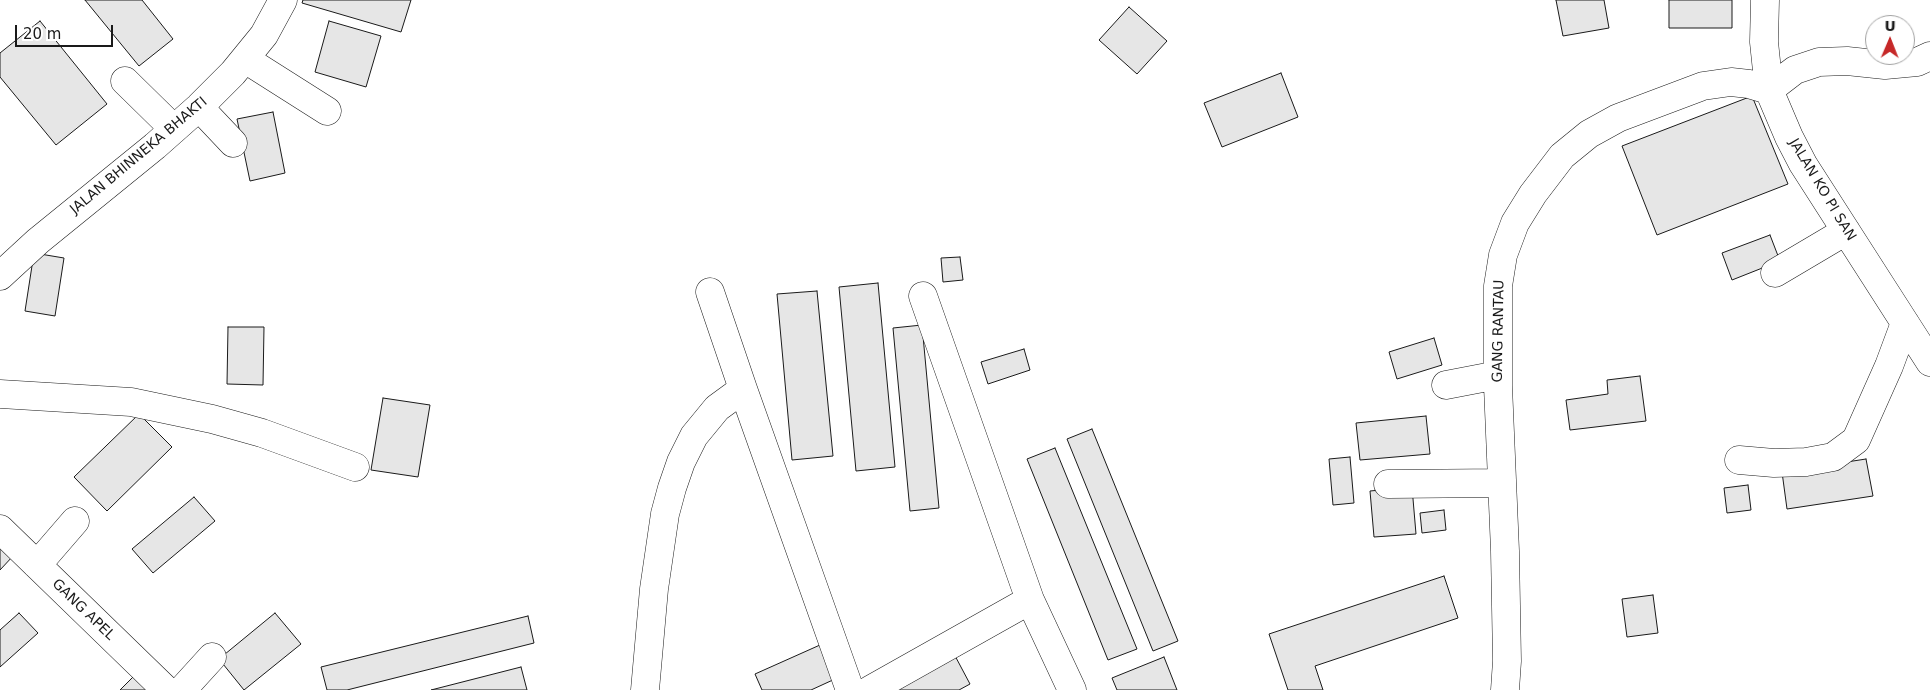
<!DOCTYPE html>
<style>
body{margin:0}
#map{position:relative;width:1930px;height:690px;overflow:hidden;background:#fff;font-family:"DejaVu Sans",sans-serif}
canvas{display:block}
.north{position:absolute;left:1865px;top:15px;width:50px;height:50px;box-sizing:border-box;background:#fff;border:1px solid #a3a3a3;border-radius:50%;rotate:1deg;font-size:14px;font-weight:700;line-height:20px;text-align:center;color:#1a1a1a}
.north::after{content:'';display:block;margin:auto;width:18px;height:22px;background:#c62828;clip-path:polygon(50% 0,100% 100%,50% 72%,0 100%)}
.scale{position:absolute;left:15px;top:25px;width:98px;height:22px;box-sizing:border-box;border:2px solid #1a1a1a;border-top:0;padding-left:6px;font-size:15px;line-height:18px;white-space:nowrap;color:#1a1a1a;-webkit-text-stroke:4px #fff;paint-order:stroke}
</style>
<div id="map">
<canvas width="1930" height="690"></canvas>
<div class="north">U</div>
<div class="scale">20 m</div>
</div>
<script>
const g = document.querySelector('canvas').getContext('2d');
g.lineJoin = 'round';
function fill(path, color) { g.fillStyle = color; g.fill(path, 'evenodd'); }
const shape = rows => new Path2D(rows.map(r => 'M' + r).join(''));
function strokePath(path, color, width, dash) { g.strokeStyle = color; g.lineWidth = width; g.lineCap = dash ? 'butt' : 'round'; g.setLineDash(dash || []); g.stroke(path); }
function write(font, color, halo, rows, align = 'center') {
  g.font = font + ' "DejaVu Sans",sans-serif'; g.lineWidth = 4; g.setLineDash([]); g.textBaseline = 'middle'; g.strokeStyle = halo; g.fillStyle = color; for (const [text, x, y, turn = 0] of rows) {
    g.save(); g.translate(x, y); g.rotate((+turn || 0) * Math.PI / 180); g.textAlign = isNaN(turn) ? turn : align; if (halo) g.strokeText(text, 0, 0); g.fillText(text, 0, 0); g.restore();
  }
}
const building = shape([
 [85,0,142,0,173,39,139,66,85,0],
 [303,0,411,0,401,32,302,3,303,0],
 [1556,0,1604,0,1609,28,1563,36,1556,0],
 [1669,0,1732,0,1732,28,1669,28,1669,0],
 [1129,7,1167,41,1137,74,1099,40,1129,7],
 [40,21,107,104,56,145,0,77,0,53,40,21],
 [329,21,381,36,366,87,315,72,329,21],
 [1281,73,1298,117,1222,147,1204,103,1281,73],
 [1752,96,1788,184,1657,235,1622,146,1752,96],
 [273,112,285,173,250,181,237,119,273,112],
 [1770,235,1780,261,1732,280,1722,253,1770,235],
 [34,253,64,258,55,316,25,311,34,253],
 [960,257,963,280,943,282,941,258,960,257],
 [878,283,895,467,856,471,839,287,878,283],
 [817,291,833,456,792,460,777,294,817,291],
 [922,325,939,508,910,511,893,328,922,325],
 [228,327,264,327,263,385,227,384,228,327],
 [1434,338,1442,365,1397,379,1389,352,1434,338],
 [1024,349,1030,370,988,384,981,362,1024,349],
 [1640,376,1646,421,1570,430,1566,400,1608,394,1607,380,1640,376],
 [383,398,430,405,418,477,371,470,383,398],
 [139,414,172,447,107,511,74,477,139,414],
 [1426,416,1430,454,1360,460,1356,423,1426,416],
 [1092,429,1178,641,1153,651,1067,439,1092,429],
 [1055,448,1137,649,1108,660,1027,459,1055,448],
 [1350,457,1354,503,1333,505,1329,459,1350,457],
 [1866,459,1873,496,1787,509,1782,472,1866,459],
 [1748,485,1751,510,1727,513,1724,488,1748,485],
 [1412,487,1416,534,1374,537,1370,491,1412,487],
 [194,497,215,521,153,573,132,549,194,497],
 [1444,510,1446,530,1422,533,1420,513,1444,510],
 [0,543,13,556,0,570,0,543],
 [1444,576,1458,618,1315,666,1323,690,1288,690,1269,634,1444,576],
 [1653,595,1658,633,1627,637,1622,599,1653,595],
 [19,613,38,633,0,667,0,630,19,613],
 [275,613,301,644,244,690,219,659,275,613],
 [528,616,534,643,347,690,327,690,321,667,528,616],
 [820,645,835,679,811,690,762,690,755,674,820,645],
 [953,652,970,684,959,690,880,690,953,652],
 [1164,657,1177,690,1117,690,1112,678,1164,657],
 [521,667,527,690,431,690,521,667],
 [135,675,150,690,120,690,135,675]
]);
fill(building, '#e6e6e6');
strokePath(building, '#1a1a1a', 1);
const minor = shape([
 [1765,0,1764,42,1769,90,1789,137,1803,164,1930,362],
 [245,59,327,111],
 [125,81,174,129],
 [199,107,233,143],
 [1775,273,1846,231],
 [0,276,38,241,155,146,199,107,233,73,264,35,283,0],
 [710,292,743,389,850,690],
 [923,296,1030,600,1072,690],
 [1446,385,1498,375],
 [0,394,131,402,212,419,262,433,355,467],
 [1739,460,1774,463,1806,462,1833,457,1856,440,1889,366,1905,323],
 [1388,484,1502,483],
 [0,529,166,690],
 [37,565,75,521],
 [182,690,212,657],
 [645,690,654,589,665,514,672,488,681,462,694,436,717,408,743,389],
 [870,690,1030,600],
 [1505,690,1507,661,1505,551,1498,386,1498,286,1503,255,1515,223,1533,194,1562,156,1589,134,1618,118,1703,86,1731,82,1749,84,1769,90,1795,70,1819,62,1847,61,1885,65,1917,62,1930,56]
]);
strokePath(minor, '#1a1a1a', 29);
strokePath(minor, '#fff', 28);
write('14px', '#1a1a1a', '#fff', [
 ["JALAN BHINNEKA BHAKTI",139,156,-40],
 ["JALAN KO PI SAN",1822,190,59],
 ["GANG RANTAU",1499,331,-89],
 ["GANG APEL",83,610,44]
]);
</script>
